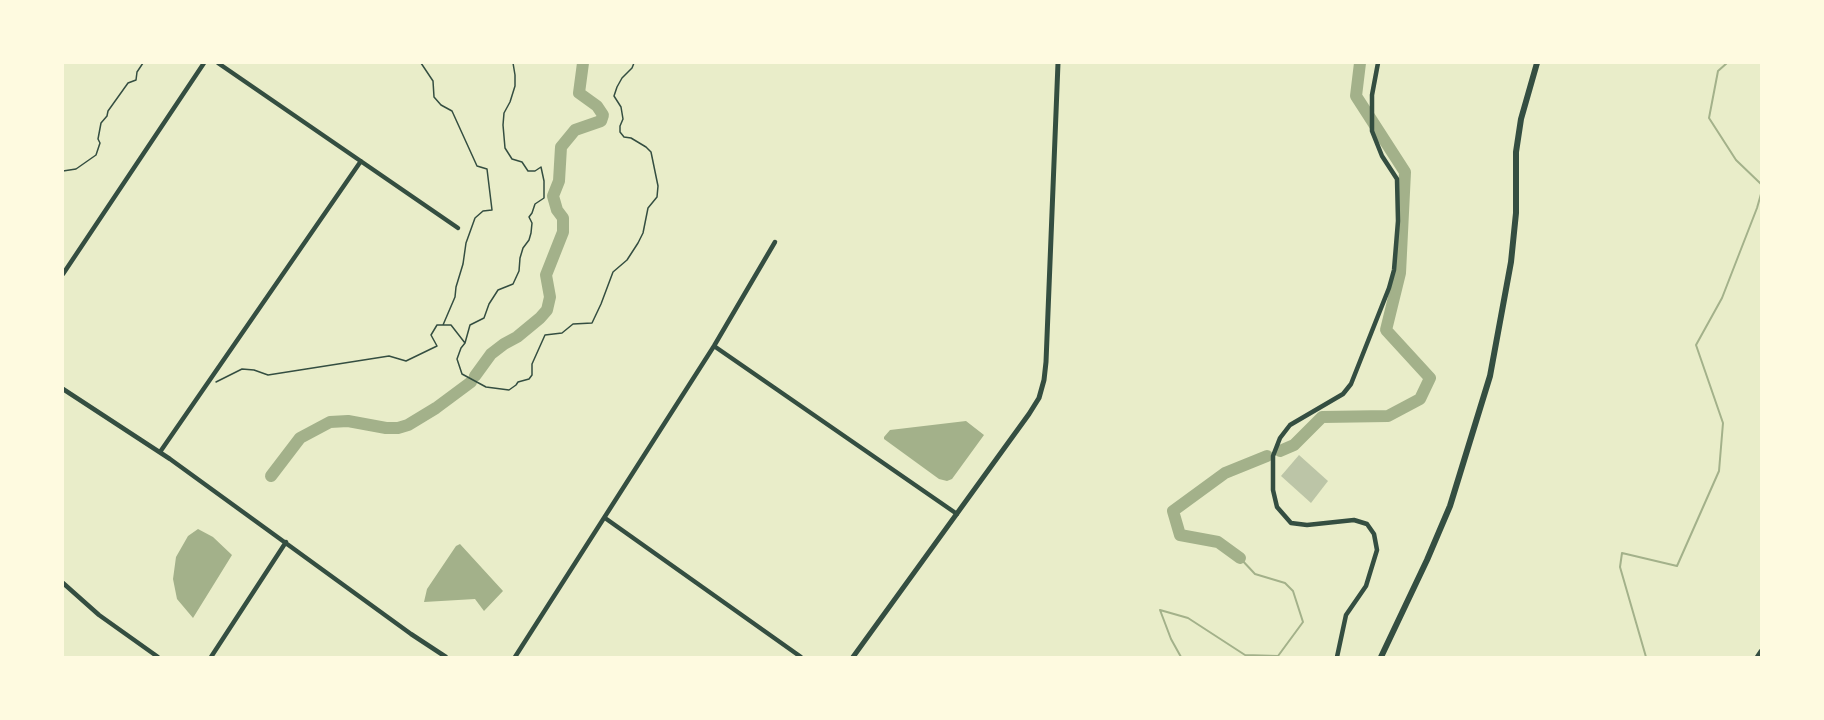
<!DOCTYPE html>
<style>
body{margin:0}
#map{position:relative;width:1824px;height:720px;overflow:hidden;background:#e9edc9;font-family:Arial,sans-serif}
canvas{display:block}
.frame{position:absolute;inset:0;border:64px solid #fefae0;pointer-events:none}
</style>
<div id="map">
<canvas width="1824" height="720"></canvas>
<div class="frame"></div>
</div>
<script>
const g = document.querySelector('canvas').getContext('2d');
g.lineJoin = 'round';
function fill(path, color) { g.fillStyle = color; g.fill(path, 'evenodd'); }
const shape = rows => new Path2D(rows.map(r => 'M' + r).join(''));
function strokePath(path, color, width, dash) { g.strokeStyle = color; g.lineWidth = width; g.lineCap = dash ? 'butt' : 'round'; g.setLineDash(dash || []); g.stroke(path); }
fill(shape([
 [966,421,984,435,952,479,947,481,939,479,884,439,884,437,890,430],
 [198,529,213,537,232,555,193,618,177,599,173,579,176,557,188,536],
 [460,544,503,591,484,611,475,599,424,602,427,589,456,546]
]), '#a3b18a');
strokePath(shape([
 [1727,63,1718,71,1709,118,1736,160,1761,184],
 [1181,657,1171,639,1160,610,1188,618,1245,655,1278,656,1303,622,1293,591,1285,583,1255,574,1240,558],
 [1646,657,1620,567,1622,553,1677,566,1719,471,1723,423,1696,345,1722,298,1757,208,1761,194]
]), '#a3b18a', 2);
strokePath(shape([
 [475,376,491,354,504,344,517,337,540,318,547,310,550,297,546,275,563,232,563,218,557,210,553,196,559,181,561,147,575,130,601,121,603,115,597,106,579,93,583,63],
 [1280,451,1294,445,1322,417,1388,416,1420,399,1430,378,1386,330,1400,273,1405,172,1356,96,1360,63],
 [271,476,300,438,330,422,348,421,386,428,398,428,408,425,436,408,471,382],
 [1240,558,1218,542,1180,535,1173,511,1225,473,1267,456]
]), '#a3b18a', 12);
fill(shape([
 [1299,455,1328,481,1311,503,1281,476]
]), '#bcc5a7');
strokePath(shape([
 [421,63,433,81,434,97,441,105,452,111,477,166,487,169,492,210,483,211,475,218,466,243,463,264,456,287,455,297,443,325],
 [513,63,515,75,515,86,510,102,504,113,503,125,505,148,512,159,522,162,528,171,535,171,541,167,544,181,544,198,535,204,532,213,529,217,532,223,531,233,529,240,523,248,520,258,519,271,513,284,498,290,489,304,484,318,470,325,465,343,461,348,457,359,462,374,486,387,509,390,516,385,518,382,529,379,532,375,532,364,545,335,562,333,573,324,592,323,601,304,613,272,627,260,638,243,643,233,648,208,657,197,658,186,651,152,646,147,631,138,624,137,620,132,620,126,623,119,621,107,614,96,617,87,622,78,632,68,634,63],
 [769,63,773,63],
 [63,171,76,169,96,155,100,143,98,139,101,123,107,116,108,111,128,83,136,80,137,72,143,63],
 [216,382,242,369,254,370,268,375,389,356,406,361,437,346,431,335,437,325,451,325,465,343]
]), '#344e41', 1.5);
strokePath(shape([
 [218,63,458,228],
 [63,274,204,63],
 [714,346,957,514],
 [63,389,170,459,411,634,446,657],
 [160,452,361,161],
 [605,518,801,657],
 [63,583,99,615,158,657],
 [211,657,286,542],
 [515,657,714,346,775,242],
 [1337,657,1346,615,1366,586,1377,550,1374,534,1367,524,1354,520,1307,525,1291,523,1277,507,1273,490,1273,456,1280,438,1290,425,1343,394,1351,384,1389,288,1394,270,1398,221,1397,179,1382,156,1372,131,1372,95,1378,63],
 [1757,657,1761,651]
]), '#344e41', 4.5);
strokePath(shape([
 [853,657,1029,414,1039,398,1044,380,1046,362,1058,63]
]), '#344e41', 5);
strokePath(shape([
 [1381,657,1427,560,1450,506,1490,376,1511,262,1516,213,1516,152,1521,119,1537,63]
]), '#344e41', 6);
</script>
